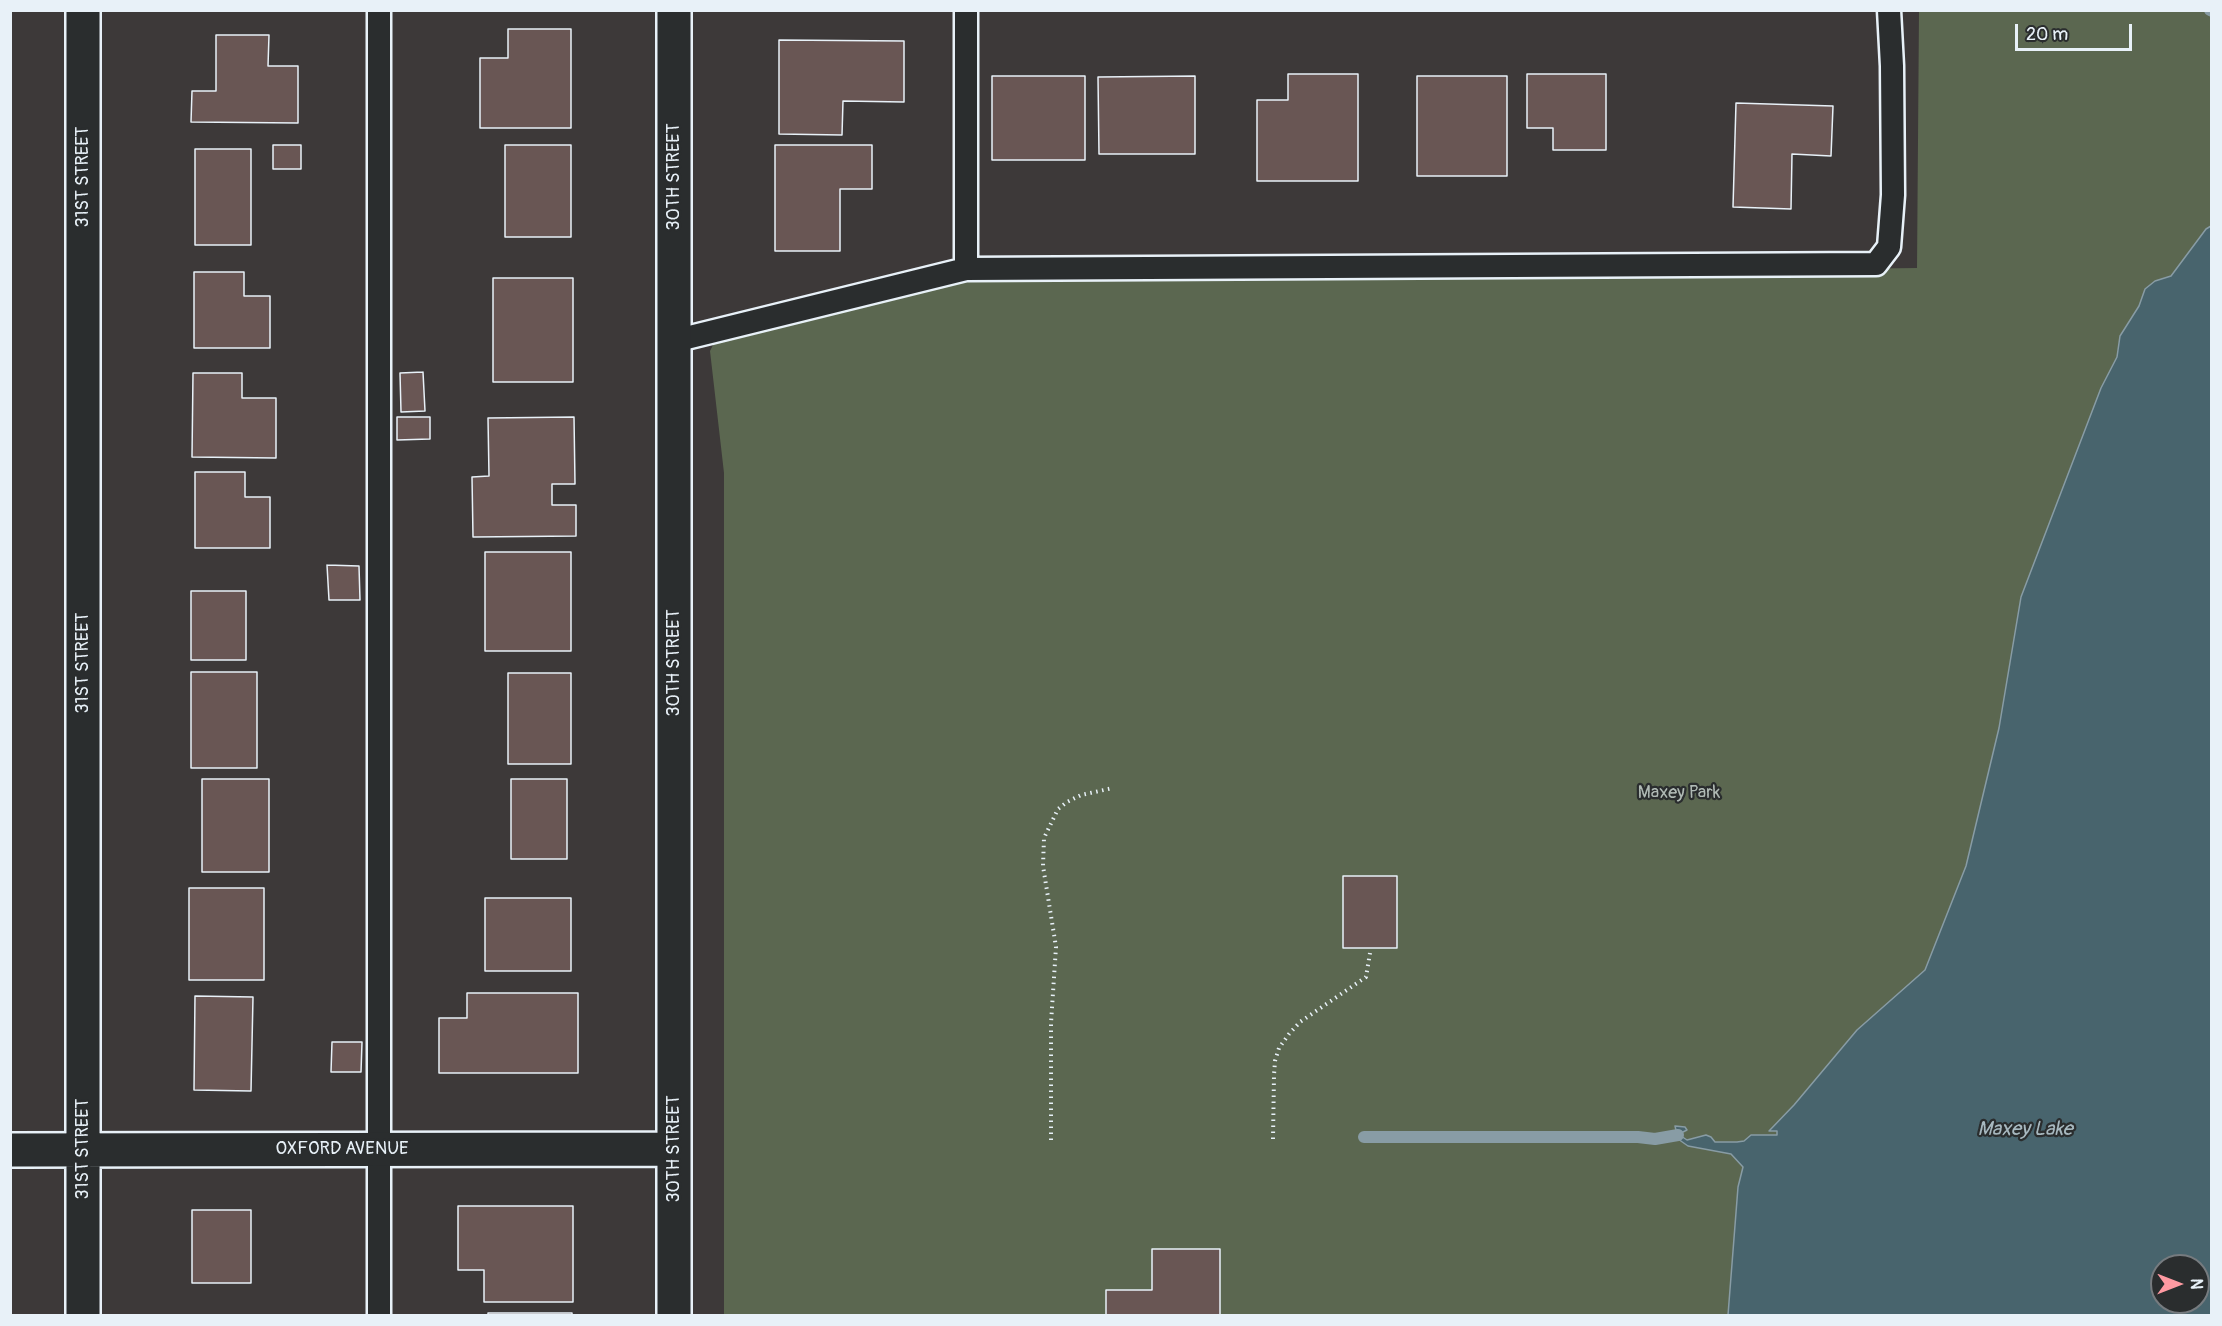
<!DOCTYPE html>
<style>
body{margin:0}
#map{position:relative;width:2222px;height:1326px;overflow:hidden;background:#3d3939;font-family:Pangolin,sans-serif}
canvas{display:block}
.frame{position:absolute;inset:0;border:12px solid #e8f1f8;pointer-events:none}
.north{position:absolute;left:2150px;top:1254px;width:60px;height:60px;box-sizing:border-box;background:#2a2d2e;border:2px solid #767b7f;border-radius:50%;rotate:90deg;font-size:16px;font-weight:700;line-height:24px;text-align:center;color:#e8f1f8}
.north::after{content:'';display:block;margin:auto;width:21px;height:27px;background:#ff9aa2;clip-path:polygon(50% 0,100% 100%,50% 72%,0 100%)}
.scale{position:absolute;left:2015px;top:24px;width:117px;height:27px;box-sizing:border-box;border:3px solid #e8f1f8;border-top:0;padding-left:8px;font-size:18px;line-height:21px;white-space:nowrap;color:#e8f1f8;-webkit-text-stroke:4px #2a2d2e;paint-order:stroke}
</style>
<div id="map">
<canvas width="2222" height="1326"></canvas>
<div class="frame"></div>
<div class="north">N</div>
<div class="scale">20 m</div>
</div>
<script>
const g = document.querySelector('canvas').getContext('2d');
g.lineJoin = 'round';
function fill(path, color) { g.fillStyle = color; g.fill(path, 'evenodd'); }
const shape = rows => new Path2D(rows.map(r => 'M' + r).join(''));
function strokePath(path, color, width, dash) { g.strokeStyle = color; g.lineWidth = width; g.lineCap = dash ? 'butt' : 'round'; g.setLineDash(dash || []); g.stroke(path); }
function write(font, color, halo, rows, align = 'center') {
  g.font = font + ' Pangolin,sans-serif'; g.lineWidth = 4.5; g.setLineDash([]); g.textBaseline = 'middle'; g.strokeStyle = halo; g.fillStyle = color; for (const [text, x, y, turn = 0] of rows) {
    g.save(); g.translate(x, y); g.rotate((+turn || 0) * Math.PI / 180); g.textAlign = isNaN(turn) ? turn : align; if (halo) g.strokeText(text, 0, 0); g.fillText(text, 0, 0); g.restore();
  }
}
fill(shape([
 [1919,11,2211,11,2211,1315,724,1315,724,473,710,351,713,345,718,341,960,280,1917,268],
 [2162,1266,2198,1266,2198,1302,2162,1302]
]), '#5b6750');
const water = shape([
 [2211,226,2211,1315,1728,1315,1738,1187,1743,1167,1731,1154,1688,1146,1678,1139,1675,1126,1685,1127,1687,1130,1681,1133,1681,1136,1687,1140,1706,1135,1711,1137,1715,1142,1737,1142,1744,1141,1751,1135,1777,1135,1777,1131,1769,1131,1794,1105,1857,1030,1925,970,1966,866,1999,728,2021,597,2101,388,2117,357,2120,336,2139,306,2145,289,2155,281,2171,276,2206,229,2211,226],
 [2162,1266,2198,1266,2198,1302,2162,1302,2162,1266]
]);
fill(water, '#48646d');
strokePath(water, '#889ca5', 1.5);
strokePath(shape([
 [2210,10,2212,11],
 [1364,1137,1638,1137,1655,1139,1678,1135]
]), '#889ca5', 12);
const building = shape([
 [508,29,571,29,571,128,480,128,480,58,508,58,508,29],
 [216,35,269,35,268,66,298,66,298,123,191,122,192,91,216,91,216,35],
 [779,40,904,41,904,102,843,101,842,135,779,134,779,40],
 [1288,74,1358,74,1358,181,1257,181,1257,100,1288,100,1288,74],
 [1527,74,1606,74,1606,150,1553,150,1553,128,1527,128,1527,74],
 [992,76,1085,76,1085,160,992,160,992,76],
 [1195,76,1195,154,1099,154,1098,77,1195,76],
 [1417,76,1507,76,1507,176,1417,176,1417,76],
 [1736,103,1833,106,1831,156,1792,154,1791,209,1733,207,1736,103],
 [273,145,301,145,301,169,273,169,273,145],
 [505,145,571,145,571,237,505,237,505,145],
 [775,145,872,145,872,189,840,189,840,251,775,251,775,145],
 [195,149,251,149,251,245,195,245,195,149],
 [194,272,244,272,244,296,270,296,270,348,194,348,194,272],
 [493,278,573,278,573,382,493,382,493,278],
 [423,372,425,411,401,412,400,373,423,372],
 [193,373,242,373,242,398,276,398,276,458,192,457,193,373],
 [397,417,430,417,430,439,397,440,397,417],
 [574,417,575,484,552,484,552,505,576,505,576,536,473,537,472,477,489,476,488,418,574,417],
 [195,472,245,472,245,497,270,497,270,548,195,548,195,472],
 [485,552,571,552,571,651,485,651,485,552],
 [327,565,359,566,360,600,329,600,327,565],
 [191,591,246,591,246,660,191,660,191,591],
 [191,672,257,672,257,768,191,768,191,672],
 [508,673,571,673,571,764,508,764,508,673],
 [202,779,269,779,269,872,202,872,202,779],
 [511,779,567,779,567,859,511,859,511,779],
 [1343,876,1397,876,1397,948,1343,948,1343,876],
 [189,888,264,888,264,980,189,980,189,888],
 [485,898,571,898,571,971,485,971,485,898],
 [467,993,578,993,578,1073,439,1073,439,1018,467,1018,467,993],
 [195,996,253,997,251,1091,194,1090,195,996],
 [332,1042,362,1042,361,1072,331,1072,332,1042],
 [458,1206,573,1206,573,1302,484,1302,484,1270,458,1270,458,1206],
 [192,1210,251,1210,251,1283,192,1283,192,1210],
 [1152,1249,1220,1249,1220,1316,1056,1316,1106,1315,1106,1290,1152,1290,1152,1249],
 [488,1313,572,1313,572,1316,488,1316,488,1313]
]);
fill(building, '#695654');
strokePath(building, '#e8f1f8', 1.5);
const service = shape([
 [379,10,379,1316],
 [966,10,966,269],
 [674,341,966,269,1876,264,1889,247,1893,195,1892,66,1889,10]
]);
const minor = shape([
 [83,10,83,1316],
 [10,1150,674,1149],
 [674,1316,674,10]
]);
strokePath(service, '#e8f1f8', 27);
strokePath(minor, '#e8f1f8', 38);
strokePath(shape([
 [1273,1139,1274,1075,1275,1061,1279,1048,1289,1034,1300,1022,1366,977,1370,953],
 [1051,1140,1051,1023,1056,947,1043,866,1044,838,1058,809,1067,802,1081,795,1113,788]
]), '#e8f1f8', 4, [1.5, 4.5]);
strokePath(service, '#2a2d2e', 22);
strokePath(minor, '#2a2d2e', 33);
write('18px', '#e8f1f8', '#2a2d2e', [
 ["31ST STREET",83,177,-90],
 ["30TH STREET",674,177,-90],
 ["31ST STREET",83,663,-90],
 ["30TH STREET",674,663,-90],
 ["31ST STREET",83,1149,-90],
 ["OXFORD AVENUE",342,1149],
 ["30TH STREET",674,1149,-90]
]);
write('18px', '#b0bab5', '#2a2d2e', [
 ["Maxey Park",1679,793]
]);
write('italic 20px', '#a8b9c0', '#2a2d2e', [
 ["Maxey Lake",2025,1130]
]);
</script>
